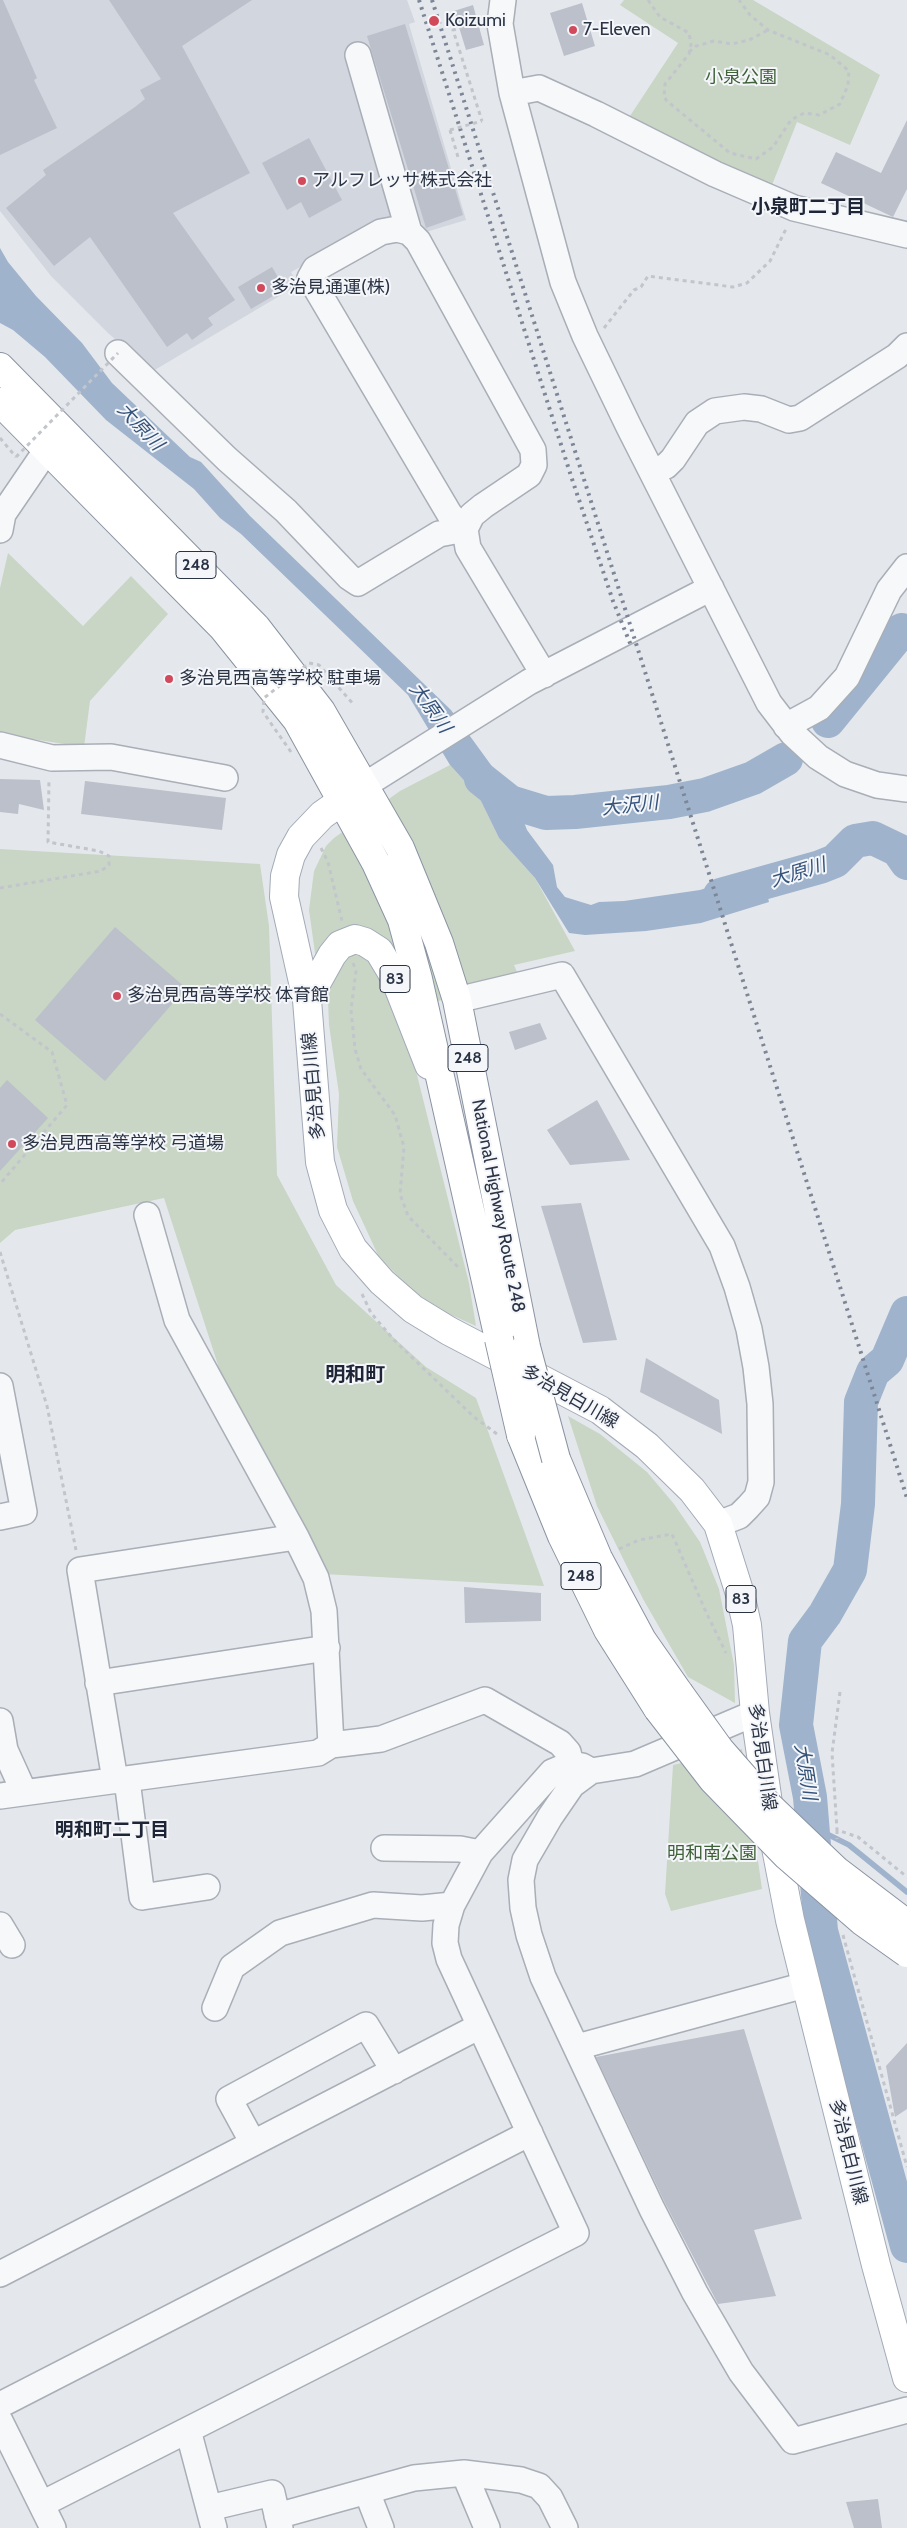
<!DOCTYPE html>
<meta charset="utf-8">
<style>
body{margin:0}
canvas{display:block;background:#e4e7ec}
</style>
<canvas width="907" height="2528"></canvas>
<script>
const g = document.querySelector('canvas').getContext('2d');
g.lineJoin = 'round';
function fill(path, color) { g.fillStyle = color; g.fill(path, 'evenodd'); }
const shape = rows => new Path2D(rows.map(r => 'M' + r).join(''));
function strokePath(path, color, width, dash) { g.strokeStyle = color; g.lineWidth = width; g.lineCap = dash ? 'butt' : 'round'; g.setLineDash(dash || []); g.stroke(path); }
function write(font, color, halo, rows, align = 'center') {
  g.font = font + ' Cabin,"Noto Sans JP",sans-serif'; g.lineWidth = 4; g.setLineDash([]); g.textBaseline = 'middle'; g.strokeStyle = halo; g.fillStyle = color; for (const [text, x, y, turn = 0] of rows) {
    g.save(); g.translate(x, y); g.rotate((+turn || 0) * Math.PI / 180); g.textAlign = isNaN(turn) ? turn : align; if (halo) g.strokeText(text, 0, 0); g.fillText(text, 0, 0); g.restore();
  }
}
fill(shape([
 [0,0,407,0,415,22,409,24,466,220,426,232,420,220,383,222,291,272,298,285,153,371,109,334,51,276,0,211]
]), '#d2d6de');
fill(shape([
 [624,0,753,0,880,75,850,145,797,122,770,190,628,119,678,43,620,5],
 [8,553,83,626,131,576,168,614,90,701,84,747,0,734,0,588],
 [450,765,479,797,499,838,535,878,575,951,514,965,520,979,401,1011,469,1283,476,1326,438,1309,406,1285,378,1255,353,1201,337,1147,339,1094,329,1025,328,1000,315,953,309,910,314,871,326,846,334,838,400,791],
 [0,849,260,864,269,926,277,1175,336,1285,426,1367,476,1398,544,1586,324,1574,229,1399,164,1198,15,1230,0,1243],
 [568,1416,600,1434,647,1472,674,1504,700,1542,719,1589,734,1665,735,1703,688,1677,643,1599,597,1506],
 [742,1749,762,1889,671,1911,665,1894,673,1765]
]), '#c9d6c5');
fill(shape([
 [0,248,8,262,36,296,82,343,112,383,190,457,201,462,250,516,451,710,515,798,527,830,553,865,557,887,565,897,591,905,599,902,624,901,700,890,725,882,748,879,762,874,769,902,701,923,646,931,585,935,569,933,535,878,499,838,479,797,450,765,408,695,241,534,220,518,194,489,106,420,45,357,13,330,0,323]
]), '#9fb4cc');
strokePath(shape([
 [813,1827,849,1845,907,1892]
]), '#9fb4cc', 5.5);
strokePath(shape([
 [828,721,902,630],
 [481,779,510,802,546,813,575,812,669,802,705,795,753,778,786,759],
 [720,895,820,867,835,861,855,841,873,838,898,850,907,863],
 [907,1313,887,1360,873,1372,861,1402,858,1504,850,1570,825,1614,805,1641,796,1725,810,1797,821,1931,907,2246]
]), '#9fb4cc', 34);
fill(shape([
 [0,0,3,0,37,78,34,80,57,128,0,155],
 [109,0,252,0,182,46,250,173,173,213,235,300,208,318,213,325,192,340,187,333,167,347,90,237,54,266,6,208,46,175,43,170,135,107,145,99,140,90,161,79],
 [582,3,595,46,564,56,550,13],
 [473,5,484,45,466,50,454,11],
 [405,24,463,215,426,228,367,36],
 [907,120,907,189,893,217,821,183,836,152,881,173],
 [309,138,342,200,309,218,301,202,287,210,262,163],
 [272,267,285,289,251,309,238,287],
 [0,779,40,780,44,810,19,804,18,814,0,812],
 [85,781,226,798,222,830,81,814],
 [115,927,186,988,105,1081,35,1020],
 [540,1023,547,1039,515,1050,509,1032],
 [7,1080,48,1118,0,1171,0,1088],
 [597,1100,630,1160,570,1165,547,1130],
 [581,1203,617,1340,583,1343,541,1206],
 [646,1358,719,1400,722,1434,640,1392],
 [464,1587,541,1593,541,1621,465,1623],
 [744,2029,802,2219,754,2230,776,2296,718,2304,665,2203,596,2057],
 [907,2043,907,2109,895,2117,886,2066],
 [878,2499,882,2528,854,2528,846,2502]
]), '#bbc0ca');
const minor = shape([
 [503,0,500,24,512,93,563,282,585,336,629,427,769,703,792,733,818,757,845,774,877,785,907,789],
 [358,55,409,232],
 [512,93,539,88,596,114,715,174,794,208,907,235],
 [118,353,227,459,286,511,349,577,358,583,439,534,465,529],
 [652,472,666,466,673,459,697,423,715,411,744,407,761,409,789,420,800,418,897,356,907,346],
 [465,529,450,515,310,278,315,269,381,232,397,229,409,232,418,241,533,450,534,465,529,475,483,506,472,515,465,529,468,548,544,675],
 [0,530,3,514,48,448],
 [786,726,819,708,847,677,889,590,907,567],
 [0,745,52,758,111,757,225,778],
 [365,785,529,682,711,588],
 [457,1000,562,975,722,1246,737,1287,749,1329,756,1367,760,1404,761,1482,757,1497,748,1507,739,1516,718,1524],
 [147,1215,177,1320,296,1537,316,1578,324,1611,331,1745],
 [0,1386,24,1512,0,1517],
 [98,1683,327,1648],
 [0,1721,5,1750,24,1792],
 [591,1771,572,1785,550,1817,525,1860,521,1880,523,1908,529,1935,543,1977,652,2209,695,2293,741,2372,793,2441,907,2410],
 [115,1780,80,1570,296,1537],
 [127,1780,142,1897,207,1887],
 [0,1796,318,1753,331,1745,381,1739,485,1700,560,1743,568,1752,571,1764],
 [384,1848,460,1849,480,1853],
 [0,1925,12,1945],
 [215,2008,232,1967,280,1933,373,1905,422,1908,452,1905],
 [577,2047,805,1985],
 [253,2143,229,2099,366,2025,394,2071],
 [0,2274,480,2026],
 [0,2405,530,2133],
 [0,2421,53,2528],
 [188,2430,214,2528],
 [464,2473,521,2480,539,2486,550,2498,565,2528],
 [367,2492,381,2528],
 [42,2504,576,2233,449,1959,445,1943,446,1925,452,1905,480,1853,552,1772,571,1764,582,1766,591,1771,635,1764,755,1713],
 [209,2508,272,2493,280,2528],
 [277,2516,414,2478,464,2473,487,2528]
]);
const major = shape([
 [360,788,322,815,301,837,291,855,285,876,284,897,307,1000,320,1162,333,1210,353,1249,382,1282,413,1309,449,1331,600,1410,647,1446,692,1490,718,1524,740,1594,747,1625,755,1713,770,1817,790,1920,876,2265,907,2378],
 [307,1000,332,955,340,945,355,939,365,942,379,951,394,976,429,1065]
]);
const highway = shape([
 [0,367,256,627,321,711,400,848,439,943,457,1000,526,1347],
 [0,402,223,628,297,720,376,863,402,920,418,979,499,1339],
 [521,1435,562,1536,608,1630,658,1709],
 [556,1459,598,1558,642,1640,679,1693]
]);
strokePath(minor, '#a9aeb7', 28);
strokePath(major, '#a3abb8', 30);
strokePath(highway, '#8b94a3', 30);
strokePath(shape([
 [648,0,660,17,689,33,691,44,689,54,665,84,664,97,667,101,730,153,756,159,773,147,791,120,804,113,819,115,840,104,848,85,849,71,830,55,768,30,750,15,739,0],
 [479,23,453,30,482,121],
 [689,52,696,46,714,41,732,44,749,40,768,30],
 [450,130,458,157],
 [604,328,634,290,641,287,648,276,733,287,747,283,770,261,787,227],
 [0,438,16,457],
 [321,848,328,862,342,921],
 [0,888,101,871,109,865,109,856,99,851,48,842,49,779],
 [353,963,356,971,351,1010,355,1049,361,1069,395,1115,404,1147,400,1194,408,1216,458,1267],
 [0,1014,52,1052,67,1105,0,1184],
 [0,1252,47,1406,76,1550],
 [362,1294,371,1313,394,1340,474,1417,497,1434],
 [619,1549,639,1540,672,1534,706,1612,726,1653],
 [840,1692,832,1753,837,1830,858,1837,907,1877],
 [837,1830,837,1839],
 [843,1935,907,2167]
]), '#c2c5cb', 3, [4, 4]);
strokePath(minor, '#f7f8fa', 25);
strokePath(major, '#fff', 28);
strokePath(highway, '#fff', 28);
strokePath(shape([
 [419,0,572,479,613,601,632,648],
 [432,0,907,1498]
]), '#7d8696', 4, [2.5, 5]);
const highwayBridge = shape([
 [499,1339,521,1435],
 [526,1347,556,1459],
 [679,1693,720,1750,769,1806,837,1871,907,1924],
 [658,1709,713,1780,787,1856,862,1921,907,1953]
]);
strokePath(highwayBridge, '#8b94a3', 30, []);
strokePath(shape([
 [450,130,482,121],
 [16,457,118,353],
 [291,752,263,712,264,698,309,663,319,665,354,705]
]), '#c2c5cb', 3, [4, 4]);
strokePath(highwayBridge, '#fff', 28);
for (const [x, y, r, color] of [
 [434,21,6,"#d1495b"],
 [573,30,5,"#d1495b"],
 [302,181,5,"#d1495b"],
 [261,288,5,"#d1495b"],
 [169,679,5,"#d1495b"],
 [117,996,5,"#d1495b"],
 [12,1144,5,"#d1495b"]
]) { const dot = new Path2D(); dot.arc(x, y, r, 0, 2 * Math.PI); g.fillStyle = color; g.fill(dot); strokePath(dot, '#f4f6f9', 2); }
for (const [x, y, w] of [
 [196,565,40],
 [395,979,30],
 [468,1058,40],
 [581,1576,40],
 [741,1599,30]
]) { const box = new Path2D(); box.roundRect(x - w / 2, y - 13.5, w, 27, 4); g.fillStyle = '#f4f6f9'; g.fill(box); strokePath(box, '#2b3445', 1); }
write('bold 16px', '#2b3445', null, [
 ["248",196,565],
 ["83",395,979],
 ["248",468,1058],
 ["248",581,1576],
 ["83",741,1599]
]);
write('18px', '#2b3445', '#f4f6f9', [
 ["Koizumi",445,21],
 ["7-Eleven",583,30],
 ["アルフレッサ株式会社",312,181],
 ["多治見通運(株)",271,288],
 ["多治見西高等学校 駐車場",179,679],
 ["多治見西高等学校 体育館",127,996],
 ["多治見西高等学校 弓道場",22,1144]
], 'left');
write('18px', '#3f6138', '#f4f6f9', [
 ["小泉公園",741,78],
 ["明和南公園",712,1854]
]);
write('18px', '#2b3445', '#f4f6f9', [
 ["多治見白川線",314,1086,-95],
 ["National Highway Route 248",498,1206,79],
 ["多治見白川線",570,1397,30],
 ["多治見白川線",762,1757,82],
 ["多治見白川線",848,2152,76]
]);
write('bold 19px', '#1d2536', '#f4f6f9', [
 ["小泉町二丁目",808,207],
 ["明和町二丁目",112,1830]
]);
write('italic 19px', '#34527a', '#f4f6f9', [
 ["大原川",140,427,47],
 ["大原川",430,708,54],
 ["大沢川",630,806,-6],
 ["大原川",798,873,-17],
 ["大原川",805,1772,81]
]);
write('bold 20px', '#1d2536', '#f4f6f9', [
 ["明和町",355,1375]
]);
</script>
